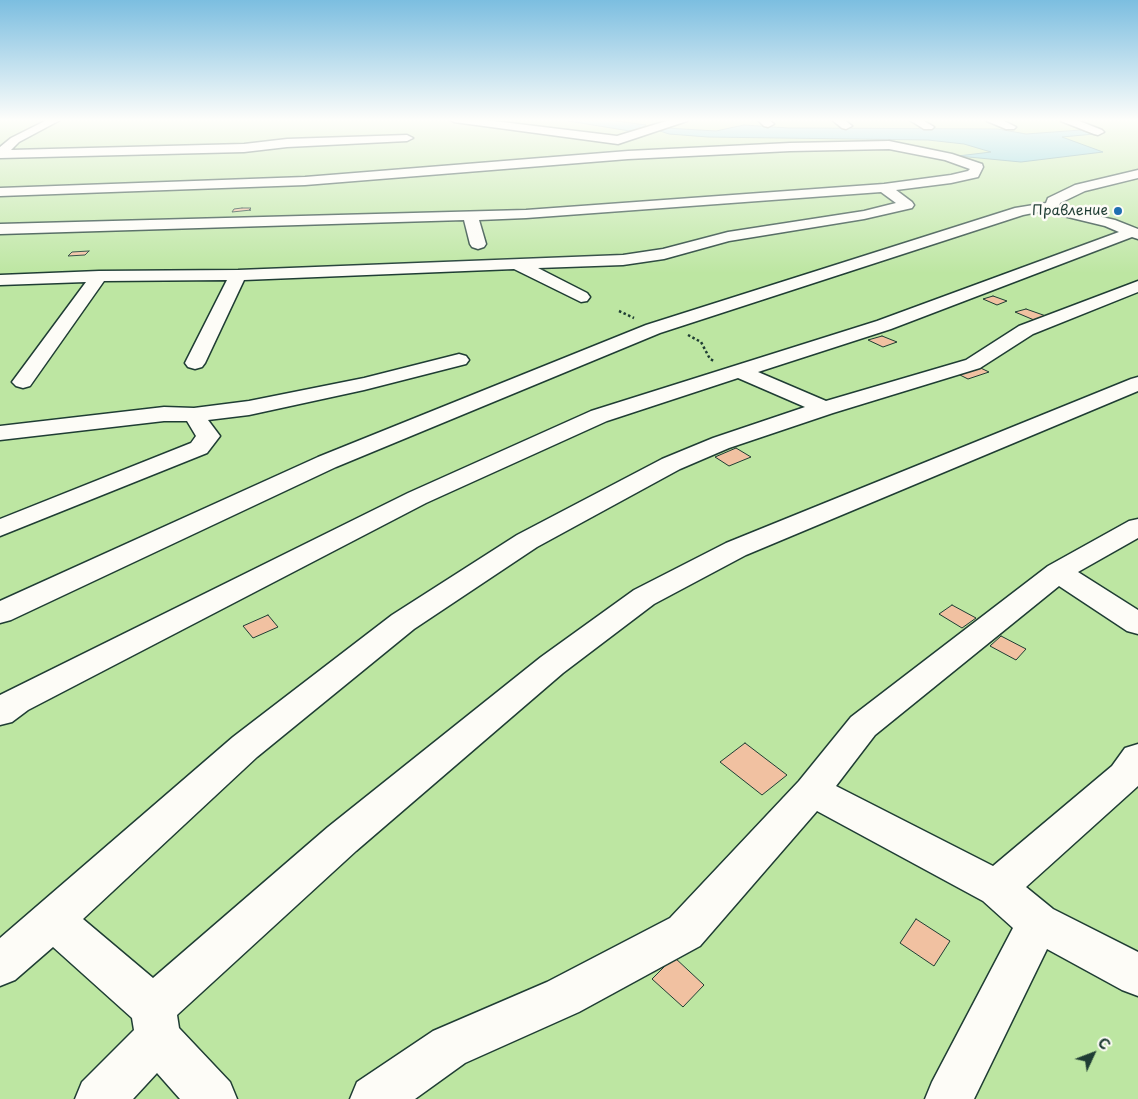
<!DOCTYPE html>
<meta charset="utf-8">
<style>
body{margin:0}
#map{position:relative;width:1138px;height:1099px;overflow:hidden;background:#fdfcf7;font-family:"Playpen Sans",sans-serif}
canvas{display:block}
.north{position:absolute;left:1068px;top:1029px;width:50px;height:50px;-webkit-text-stroke:4px #fdfcf7;paint-order:stroke;rotate:47deg;font-size:14px;font-weight:700;line-height:20px;text-align:center;color:#1f3d34}
.north::after{content:'';display:block;margin:auto;width:18px;height:22px;background:#1f3d34;clip-path:polygon(50% 0,100% 100%,50% 72%,0 100%)}
</style>
<div id="map">
<canvas width="1138" height="1099"></canvas>
<div class="north">С</div>
</div>
<script>
const g = document.querySelector('canvas').getContext('2d');
g.lineJoin = 'round';
function fill(path, color) { g.fillStyle = color; g.fill(path, 'evenodd'); }
const shape = rows => new Path2D(rows.map(r => 'M' + r).join(''));
function strokePath(path, color, width, dash) { g.strokeStyle = color; g.lineWidth = width; g.lineCap = dash ? 'butt' : 'round'; g.setLineDash(dash || []); g.stroke(path); }
function write(font, color, halo, rows, align = 'center') {
  g.font = font + ' "Playpen Sans",sans-serif'; g.lineWidth = 5; g.setLineDash([]); g.textBaseline = 'middle'; g.strokeStyle = halo; g.fillStyle = color; for (const [text, x, y, turn = 0] of rows) {
    g.save(); g.translate(x, y); g.rotate((+turn || 0) * Math.PI / 180); g.textAlign = isNaN(turn) ? turn : align; if (halo) g.strokeText(text, 0, 0); g.fillText(text, 0, 0); g.restore();
  }
}
fill(shape([
 [0,119,1138,119,1138,1099,0,1099]
]), '#bde6a2');
const water = shape([
 [556,119,602,119,646,125,636,132,556,119],
 [744,125,788,128,998,129,1026,134,1081,130,1094,134,1062,137,1103,152,1021,162,958,156,991,152,964,144,928,140,708,137,669,134,660,131,666,128,716,131,744,125]
]);
fill(water, '#7bccd3');
strokePath(water, '#569393', 1);
const building = shape([
 [242,208,251,208,249,210,251,210,232,212,234,209,242,208],
 [89,251,85,255,68,256,72,252,89,251],
 [993,296,1007,301,997,305,983,299,993,296],
 [1026,309,1046,316,1034,320,1015,312,1026,309],
 [882,336,897,342,883,347,868,340,882,336],
 [966,361,989,372,968,379,946,368,966,361],
 [736,448,751,457,729,466,715,457,736,448],
 [952,605,976,618,962,628,939,614,952,605],
 [268,615,278,627,253,638,243,626,268,615],
 [1001,636,1026,649,1016,660,990,646,1001,636],
 [745,743,787,775,762,795,720,762,745,743],
 [916,919,950,941,934,966,900,943,916,919],
 [674,957,704,985,683,1007,652,979,674,957]
]);
fill(building, '#f1c1a1');
strokePath(building, '#1f3d34', 1);
const minor = shape([
 [49,119,62,119,19,142,11,150,244,144,287,139,407,135,413,138,407,141,287,147,244,152,0,158,0,147,11,138,49,119],
 [449,119,477,119,617,136,673,119,688,119,687,121,618,144,454,122,449,119],
 [757,119,768,119,774,124,768,127,764,126,757,119],
 [831,119,843,119,852,126,846,129,842,128,831,119],
 [908,119,921,119,934,127,932,129,924,129,908,119],
 [986,119,1000,119,1016,127,1014,129,1006,129,987,121,986,119],
 [1060,119,1074,119,1102,130,1104,132,1098,135,1094,134,1061,121,1060,119],
 [889,141,952,154,982,164,983,167,978,177,951,183,896,190,912,202,914,205,912,208,864,219,729,241,664,259,623,265,538,268,587,293,590,297,587,301,581,302,514,269,244,280,205,363,202,367,195,369,188,367,185,363,227,280,104,281,30,386,23,388,16,386,12,382,86,282,0,285,0,275,99,271,238,270,623,255,663,249,728,232,864,211,896,203,881,192,526,218,479,220,486,244,484,247,478,249,472,247,470,244,464,220,0,234,0,224,526,210,884,184,951,175,968,171,970,169,945,160,889,149,790,151,628,159,305,185,0,196,0,188,305,177,628,151,790,143,889,141],
 [1138,170,1138,178,1085,191,1060,203,1059,207,1115,220,1138,229,1138,239,1132,237,891,329,758,372,826,401,966,360,1019,326,1138,281,1138,292,1033,334,980,368,833,413,729,448,680,469,537,547,414,629,257,757,83,919,153,978,328,827,541,657,634,590,726,543,1131,379,1138,377,1138,391,746,555,654,604,563,673,356,851,177,1015,179,1028,230,1082,237,1099,180,1099,157,1073,133,1099,75,1099,82,1082,134,1030,132,1018,53,947,15,980,0,986,0,938,233,737,392,615,517,535,662,459,713,438,805,407,738,378,607,421,426,503,28,710,12,722,0,725,0,695,408,493,591,411,877,321,1119,232,1105,226,1043,211,1023,215,660,333,336,467,11,620,0,623,0,601,318,457,646,325,1015,208,1046,203,1048,198,1075,185,1138,170],
 [459,354,466,356,469,360,466,364,364,390,249,415,208,420,220,436,207,453,0,536,0,519,191,443,196,436,187,421,164,421,0,440,0,426,164,407,194,408,249,401,364,378,459,354],
 [1138,519,1138,538,1078,572,1138,610,1138,634,1127,631,1059,586,875,735,836,786,993,866,1112,766,1125,748,1138,744,1138,786,1026,887,1053,909,1138,952,1138,996,1122,990,1047,949,974,1099,925,1099,932,1082,1013,928,983,901,817,811,700,946,579,1012,465,1063,415,1099,350,1099,357,1082,433,1031,547,982,670,918,799,781,851,717,1048,566,1129,521,1138,519]
]);
strokePath(minor, '#1f3d34', 3);
strokePath(shape([
 [619,311,634,318],
 [688,335,701,342,710,359,714,361]
]), '#1f3d34', 2.5, [2.5, 2.5]);
fill(minor, '#fdfcf7');
const sky = g.createLinearGradient(0, 0, 0, 273);
sky.addColorStop(0, '#7cbee0');
sky.addColorStop(0.44, '#fefefb');
sky.addColorStop(1, '#fefefb00');
g.fillStyle = sky;
g.fillRect(0, 0, 1138, 273);
for (const [x, y, r, color] of [
 [1118,211,5,"#1f6fb2"]
]) { const dot = new Path2D(); dot.arc(x, y, r, 0, 2 * Math.PI); g.fillStyle = color; g.fill(dot); strokePath(dot, '#fdfcf7', 2); }
write('14px', '#1f3d34', '#fdfcf7', [
 ["Правление",1108,211]
], 'right');
</script>
